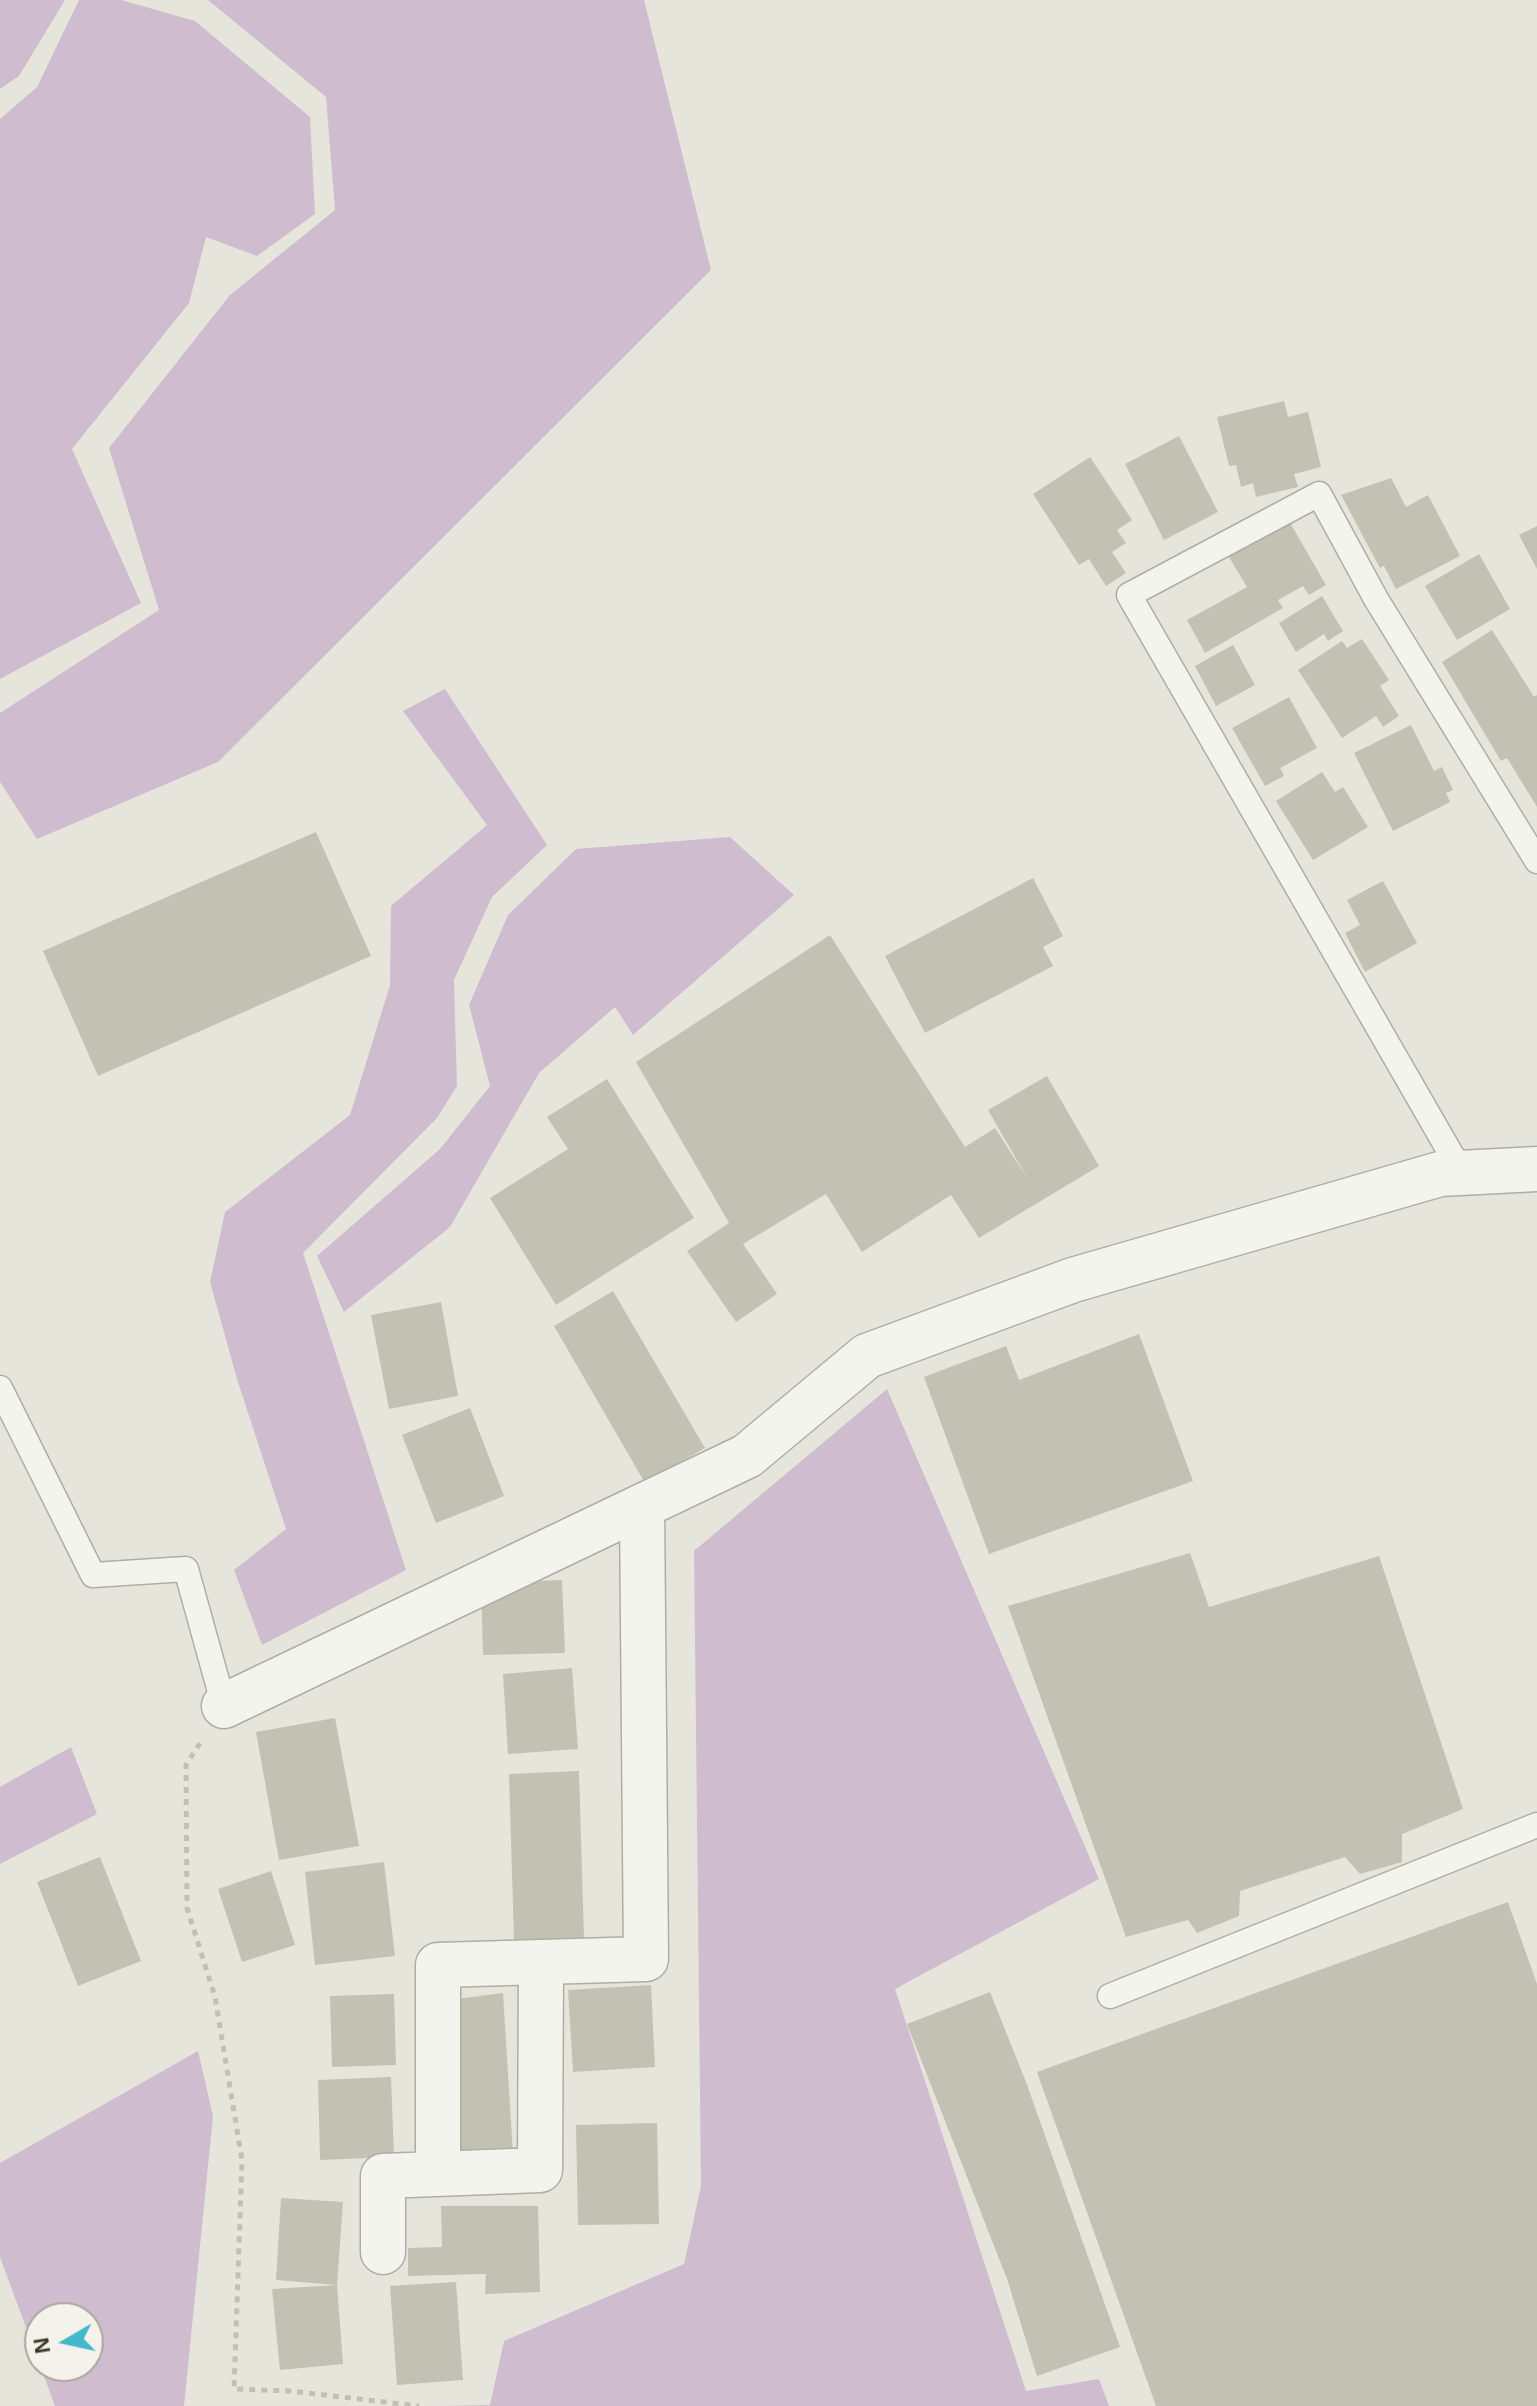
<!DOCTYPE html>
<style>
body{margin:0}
#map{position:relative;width:1537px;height:2406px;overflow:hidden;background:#e6e5dc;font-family:Arial,sans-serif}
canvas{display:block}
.north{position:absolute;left:24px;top:2302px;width:80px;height:80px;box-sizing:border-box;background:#f4f2eb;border:2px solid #aaa89c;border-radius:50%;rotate:261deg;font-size:22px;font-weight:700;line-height:32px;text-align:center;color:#3b3a26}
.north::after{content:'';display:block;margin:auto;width:28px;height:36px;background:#42b8ca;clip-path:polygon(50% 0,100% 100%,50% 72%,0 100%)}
</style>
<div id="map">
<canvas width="1537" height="2406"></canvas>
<div class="north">N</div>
</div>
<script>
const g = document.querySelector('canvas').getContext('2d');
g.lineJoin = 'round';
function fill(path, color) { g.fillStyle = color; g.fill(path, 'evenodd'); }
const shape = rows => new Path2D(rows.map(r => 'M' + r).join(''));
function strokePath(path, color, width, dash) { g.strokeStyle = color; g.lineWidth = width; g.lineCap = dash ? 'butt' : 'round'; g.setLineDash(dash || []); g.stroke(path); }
fill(shape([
 [0,0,65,0,19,76,0,89],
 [79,0,121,0,195,21,310,117,315,214,257,256,206,237,189,303,72,449,141,603,0,679,0,119,37,87],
 [208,0,644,0,711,270,218,762,37,839,0,782,0,713,159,610,109,448,230,295,335,210,326,97],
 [445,689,547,845,492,897,454,980,457,1086,437,1118,303,1253,406,1570,262,1645,234,1570,286,1529,237,1379,210,1282,225,1212,350,1115,390,985,391,906,487,825,403,711],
 [730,837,794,895,633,1035,615,1007,539,1073,450,1227,344,1312,317,1256,440,1149,490,1086,469,1005,508,915,576,849],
 [887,1389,1099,1879,895,1989,1026,2391,1099,2379,1109,2406,440,2406,490,2405,504,2341,684,2264,701,2186,694,1551],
 [71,1747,97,1814,0,1864,0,1787],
 [198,2051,213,2116,184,2406,55,2406,0,2257,0,2163],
 [40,2318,88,2318,88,2366,40,2366]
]), '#cfbdcf');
fill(shape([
 [1284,401,1288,417,1308,412,1321,467,1294,474,1298,487,1256,497,1253,483,1241,487,1236,465,1229,466,1217,417],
 [1179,436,1218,512,1164,540,1125,464],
 [1090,457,1132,520,1117,530,1126,543,1112,552,1126,573,1106,586,1089,559,1079,565,1033,494],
 [1391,478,1406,507,1428,495,1460,556,1396,589,1384,566,1380,568,1341,495],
 [1289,521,1326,585,1309,595,1303,586,1278,600,1283,608,1205,653,1187,620,1247,587,1229,557],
 [1537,526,1537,569,1519,535],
 [1479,554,1510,609,1457,640,1425,586],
 [1322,596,1343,631,1328,641,1324,634,1296,652,1279,623],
 [1492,630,1534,697,1537,695,1537,807,1507,758,1501,761,1442,662],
 [1362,639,1389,680,1380,686,1399,716,1383,727,1376,716,1342,738,1298,670,1342,641,1347,648],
 [1233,645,1255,685,1216,706,1195,666],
 [1289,697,1317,748,1280,768,1284,776,1265,786,1232,728],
 [1411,725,1434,771,1442,767,1453,790,1446,793,1450,802,1393,831,1354,753],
 [1322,772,1335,792,1343,787,1368,827,1313,860,1276,801],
 [316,832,371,956,98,1076,43,951],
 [1033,878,1063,936,1043,947,1053,966,925,1033,885,956],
 [1383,881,1417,943,1365,972,1345,933,1360,925,1347,900],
 [830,935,965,1147,995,1128,1029,1181,988,1110,1047,1076,1099,1166,979,1238,951,1195,862,1252,826,1194,743,1244,777,1294,736,1322,687,1251,729,1223,636,1062],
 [607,1079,694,1218,556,1305,490,1198,568,1149,547,1117],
 [613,1291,705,1448,645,1483,554,1326],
 [441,1302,458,1396,389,1409,371,1315],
 [1139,1334,1193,1481,989,1554,924,1377,1006,1346,1019,1380],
 [470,1408,504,1496,436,1523,402,1435],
 [1190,1553,1209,1607,1379,1556,1463,1809,1402,1834,1402,1862,1360,1874,1345,1857,1240,1891,1239,1916,1197,1933,1188,1920,1126,1937,1008,1606],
 [562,1580,565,1653,483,1655,481,1583],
 [572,1668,578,1749,508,1754,503,1674],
 [335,1718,359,1846,279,1860,256,1732],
 [579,1771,584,1938,514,1940,509,1774],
 [100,1857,141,1961,78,1986,37,1882],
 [384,1862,395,1956,315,1965,305,1872],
 [271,1871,295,1945,242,1962,218,1889],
 [1508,1902,1537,1984,1537,2406,1156,2406,1037,2072],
 [651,1985,655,2067,573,2072,568,1990],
 [990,1992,1026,2082,1120,2347,1037,2376,1007,2279,907,2024],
 [503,1993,513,2154,458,2158,441,2001],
 [394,1994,396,2065,332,2067,330,1996],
 [391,2077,394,2157,320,2160,318,2080],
 [657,2123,659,2224,578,2225,576,2125],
 [281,2198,343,2202,337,2285,343,2364,280,2370,272,2289,337,2285,276,2280],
 [441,2206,538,2206,540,2292,485,2294,486,2274,408,2276,408,2248,442,2247],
 [456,2282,463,2380,397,2385,390,2286]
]), '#c2c1b3');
const lane = shape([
 [1462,1173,1129,595,1319,494,1376,599,1537,861],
 [0,1388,93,1575,186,1569,224,1706],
 [1110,1996,1537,1825]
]);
const street = shape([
 [224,1706,747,1456,867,1356,1073,1280,1440,1174,1537,1169],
 [438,2174,438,1965,646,1959,642,1508],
 [383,2252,383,2176,540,2170,541,1962]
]);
strokePath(lane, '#afaea2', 27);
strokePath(street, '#afaea2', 47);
strokePath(shape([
 [200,1743,186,1765,187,1908,215,1997,242,2160,234,2389,290,2391,419,2406]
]), '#c0c0b6', 5, [6, 6]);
strokePath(lane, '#f4f4ee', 24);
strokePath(street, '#f4f4ee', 44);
</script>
